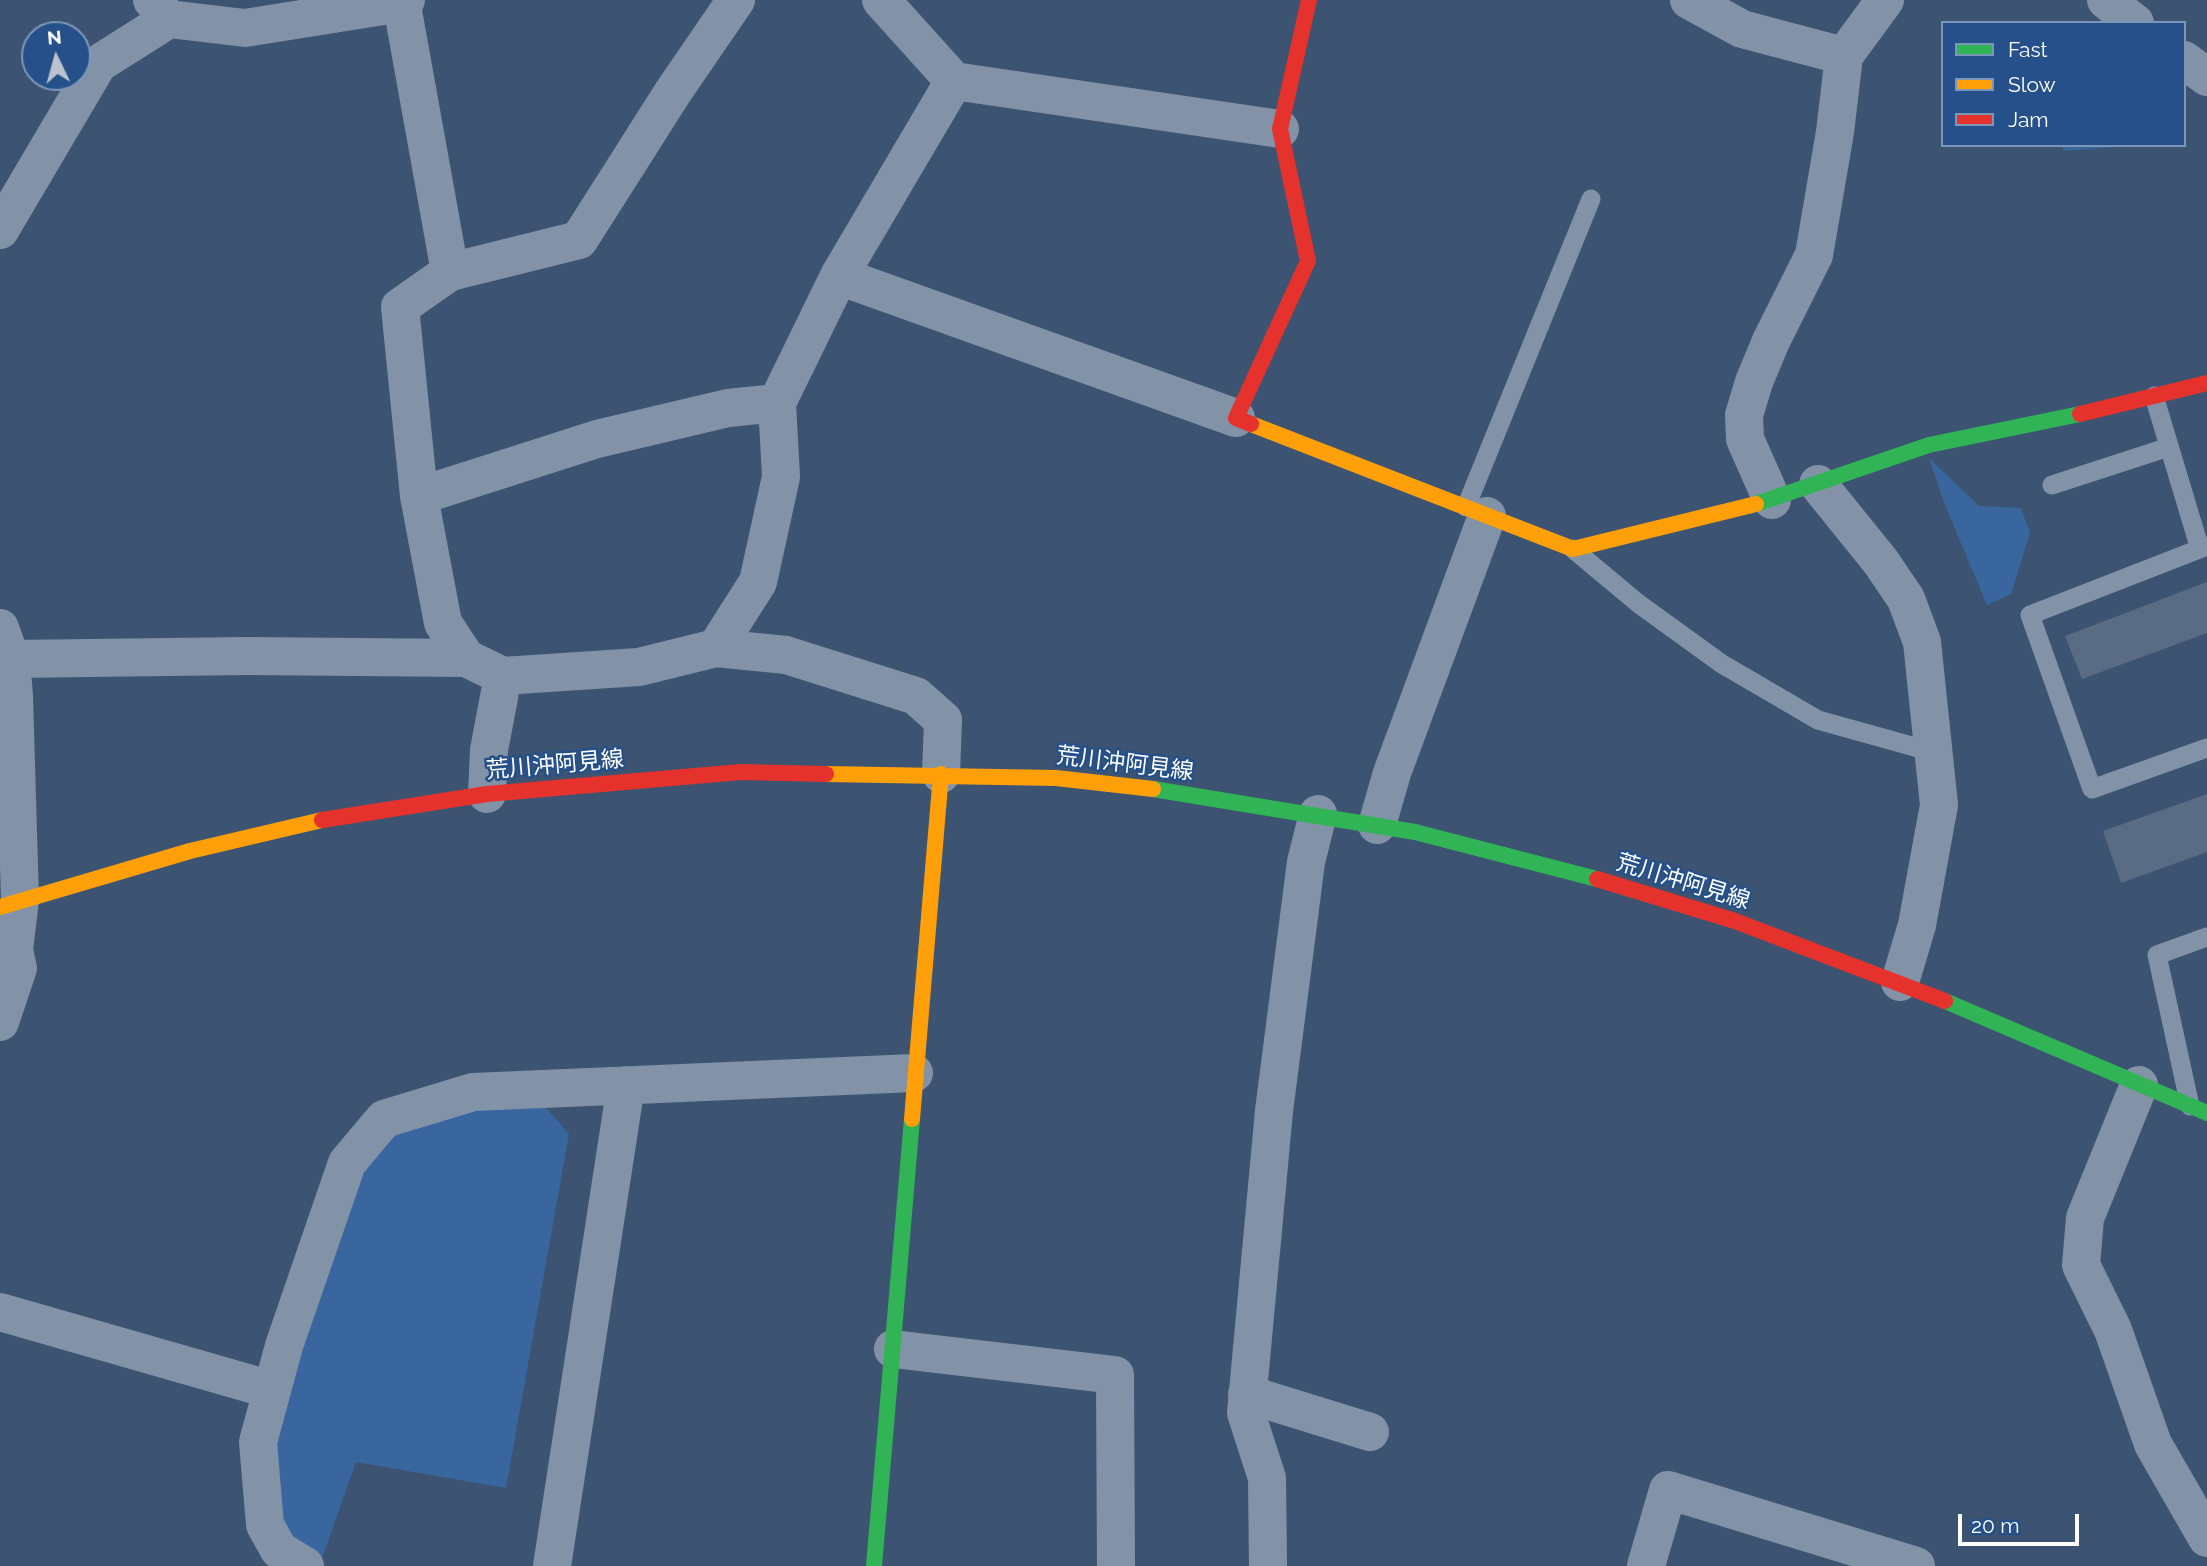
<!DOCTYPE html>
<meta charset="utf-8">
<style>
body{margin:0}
#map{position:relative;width:2207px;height:1566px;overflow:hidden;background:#3c5472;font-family:Raleway,sans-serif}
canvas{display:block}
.legend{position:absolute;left:1941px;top:21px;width:245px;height:126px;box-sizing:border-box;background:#255089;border:2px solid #7c96b8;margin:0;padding:9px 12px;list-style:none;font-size:21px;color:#fff}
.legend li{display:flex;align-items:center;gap:14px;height:35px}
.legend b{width:35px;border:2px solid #7c96b8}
.north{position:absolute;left:21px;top:21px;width:70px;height:70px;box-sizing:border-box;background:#255089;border:2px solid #7c96b8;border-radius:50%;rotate:355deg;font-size:19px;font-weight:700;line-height:28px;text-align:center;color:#fff}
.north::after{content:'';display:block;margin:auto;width:24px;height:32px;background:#bbc3ce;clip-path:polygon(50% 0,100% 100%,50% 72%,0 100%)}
.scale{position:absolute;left:1958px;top:1514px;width:121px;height:32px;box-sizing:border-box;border:4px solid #fff;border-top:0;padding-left:9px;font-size:21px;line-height:24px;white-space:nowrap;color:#fff;-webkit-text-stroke:5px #255089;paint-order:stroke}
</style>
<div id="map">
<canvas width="2207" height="1566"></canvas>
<ul class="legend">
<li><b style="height:9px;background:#30b455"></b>Fast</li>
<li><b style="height:9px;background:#ff9f0a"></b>Slow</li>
<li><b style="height:9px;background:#e5322d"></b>Jam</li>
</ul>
<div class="north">N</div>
<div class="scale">20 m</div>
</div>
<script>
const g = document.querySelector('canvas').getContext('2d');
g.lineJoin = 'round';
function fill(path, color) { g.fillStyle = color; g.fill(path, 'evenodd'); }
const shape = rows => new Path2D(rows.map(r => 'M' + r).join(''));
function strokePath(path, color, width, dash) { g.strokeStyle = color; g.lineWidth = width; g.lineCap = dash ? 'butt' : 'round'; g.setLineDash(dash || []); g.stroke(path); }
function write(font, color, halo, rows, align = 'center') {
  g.font = font + ' Raleway,"Noto Sans JP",sans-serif'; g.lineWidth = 5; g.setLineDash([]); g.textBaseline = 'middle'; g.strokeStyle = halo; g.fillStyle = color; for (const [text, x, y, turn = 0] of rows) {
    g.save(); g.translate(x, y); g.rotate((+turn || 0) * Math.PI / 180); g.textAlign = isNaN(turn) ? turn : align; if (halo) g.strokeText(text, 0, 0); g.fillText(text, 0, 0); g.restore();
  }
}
fill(shape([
 [2063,145,2141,145,2063,151],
 [1929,458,1979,506,2021,508,2030,533,2011,594,1987,605,1945,505],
 [542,1103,569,1134,506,1488,356,1462,321,1561,292,1543,280,1522,273,1444,361,1165,390,1131,476,1106]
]), '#39669f');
fill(shape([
 [2207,582,2207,633,2082,679,2065,636],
 [2207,794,2207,852,2121,883,2103,831]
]), '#596c84');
strokePath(shape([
 [2154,396,2200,549],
 [2052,485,2169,447],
 [1466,507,1591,199],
 [2207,546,2030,615,2092,789,2207,748],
 [1573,549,1639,604,1722,664,1818,720,1933,752],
 [2190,1106,2157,955,2207,937]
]), '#8393a7', 19);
strokePath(shape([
 [152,0,169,19,245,28,402,3,406,0],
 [401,0,450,272],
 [881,0,954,81,1280,129],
 [1689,0,1742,29,1844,56],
 [2106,0,2135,23],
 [2184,60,2207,77],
 [0,230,98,64,169,19],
 [839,276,1236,418],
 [777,403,839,276,954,81],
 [1818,484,1881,562,1906,599,1922,642,1939,805,1917,925,1900,982],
 [419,496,597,439,728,408,777,403,781,477,758,582,716,648],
 [1772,500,1745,439,1744,415,1754,382,1771,341,1814,255,1835,132,1844,56,1885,0],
 [0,628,11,659,14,696,20,900,14,950,18,968,0,1022],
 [0,655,11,659,247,656,466,658,503,676,639,667,716,648,786,655,916,696,943,720,941,774],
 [466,658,443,623,419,496,400,307,450,272,579,240,673,92,736,0],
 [487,794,489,750,503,676],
 [1377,825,1392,773,1487,516],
 [2139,1085,2085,1218,2081,1265,2113,1330,2153,1444,2207,1538],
 [0,1312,272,1390],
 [893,1349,1115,1375,1116,1566],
 [1247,1394,1370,1432],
 [305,1566,279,1550,265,1525,258,1442,284,1346,347,1163,384,1119,473,1092,914,1073],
 [552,1566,626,1085],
 [1268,1566,1267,1478,1246,1413,1274,1111,1306,862,1318,814],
 [1646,1566,1668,1490,1916,1566]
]), '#8393a7', 38);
strokePath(shape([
 [1756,504,1929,445,2080,414],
 [1153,789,1415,832,1597,879],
 [1945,1001,2207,1113],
 [874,1566,912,1119]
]), '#30b455', 16);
strokePath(shape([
 [1251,424,1573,549,1756,504],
 [826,774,1056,778,1153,789],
 [0,907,190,851,322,820],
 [912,1119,941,774]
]), '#ff9f0a', 16);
strokePath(shape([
 [2080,414,2207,383],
 [1251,424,1236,418,1308,261,1280,129,1309,0],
 [322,820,487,794,741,772,826,774],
 [1597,879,1735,921,1945,1001]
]), '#e5322d', 16);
write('23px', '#fff', '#255089', [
 ["荒川沖阿見線",1125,764,7],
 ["荒川沖阿見線",555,765,-5],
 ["荒川沖阿見線",1683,882,17]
]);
</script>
